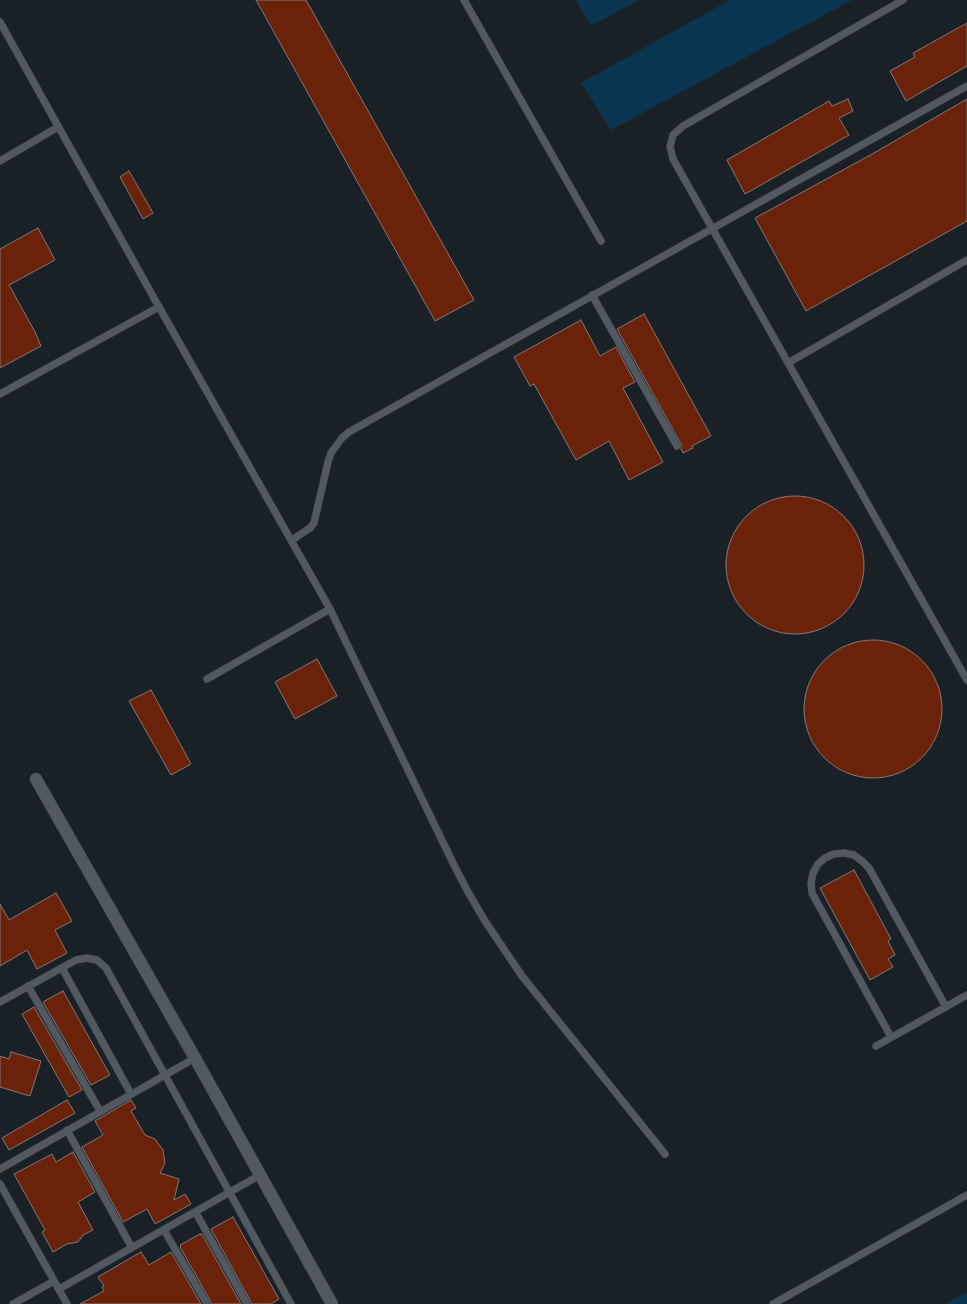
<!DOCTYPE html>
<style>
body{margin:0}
canvas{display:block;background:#192026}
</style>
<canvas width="967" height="1304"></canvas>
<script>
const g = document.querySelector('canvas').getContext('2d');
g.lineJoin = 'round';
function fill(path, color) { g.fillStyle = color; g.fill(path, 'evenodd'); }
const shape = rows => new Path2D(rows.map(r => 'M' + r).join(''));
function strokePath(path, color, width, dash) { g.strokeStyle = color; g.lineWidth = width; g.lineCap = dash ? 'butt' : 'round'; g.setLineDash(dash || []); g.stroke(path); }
fill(shape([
 [576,0,639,0,591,26],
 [730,0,852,0,611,130,581,83],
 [967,1292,967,1304,946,1304]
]), '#0a3550');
const building = shape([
 [256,0,306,0,474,300,435,321,256,0],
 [967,23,967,66,906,101,890,71,915,57,913,53,967,23],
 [848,99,853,111,839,118,849,135,745,194,727,160,829,101,832,106,848,99],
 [967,99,967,221,806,311,755,218,874,153,967,99],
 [129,171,153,213,143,219,120,177,129,171],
 [38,228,55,260,9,285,35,332,41,346,0,368,0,249,38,228],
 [644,314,711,436,692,446,693,448,683,453,681,449,681,444,617,329,644,314],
 [581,320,600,356,616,347,635,382,623,388,663,462,629,480,609,441,576,460,534,384,530,386,514,357,581,320],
 '726 565a69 69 0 1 1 138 0a69 69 0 1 1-138 0Z',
 '804 709a69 69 0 1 1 138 0a69 69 0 1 1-138 0Z',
 [317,659,337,696,295,719,275,682,317,659],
 [151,690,191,764,171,775,129,701,151,690],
 [854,870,891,939,888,941,895,955,888,959,893,967,870,980,820,888,854,870],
 [56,893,72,921,55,930,67,953,37,969,27,950,0,966,0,904,9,920,56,893],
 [63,991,110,1075,91,1085,43,1002,63,991],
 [34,1007,82,1090,69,1097,22,1014,34,1007],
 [11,1052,41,1061,30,1096,0,1087,0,1056,9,1059,11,1052],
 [67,1100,75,1113,9,1150,2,1138,67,1100],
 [131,1100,136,1108,131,1111,145,1135,155,1139,163,1150,165,1163,160,1173,179,1179,174,1200,185,1194,191,1204,155,1224,147,1209,123,1222,82,1147,103,1135,95,1121,131,1100],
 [73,1152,95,1192,78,1202,93,1230,83,1235,78,1242,67,1244,53,1252,42,1232,45,1230,14,1174,52,1154,56,1162,73,1152],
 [233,1217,279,1299,271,1304,252,1304,211,1229,233,1217],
 [200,1234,200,1235,202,1234,241,1304,212,1304,180,1247,181,1246,180,1245,200,1234],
 [141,1252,149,1265,171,1252,201,1304,80,1304,104,1291,102,1287,104,1286,98,1277,141,1252]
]);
fill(building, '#6b220b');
strokePath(building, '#837874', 1);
const lane = shape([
 [464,0,601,241],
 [903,0,683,126,673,135,670,147,673,159,967,680],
 [0,22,159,307,330,609,453,863,468,892,485,921,522,976,665,1154],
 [0,161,58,127],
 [592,295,677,446],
 [788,363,967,260],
 [0,394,159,307],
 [292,540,310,528,314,523,328,462,331,453,342,438,349,432,967,86],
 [207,679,330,609],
 [62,968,131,1094],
 [28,986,100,1111],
 [0,1002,76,960,87,958,97,960,106,968,291,1304],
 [891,1037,812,893,811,883,813,873,818,864,825,858,834,854,844,853,854,855,862,861,869,868,946,1007],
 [876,1046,967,995],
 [67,1130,132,1248],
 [0,1169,195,1058],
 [0,1184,67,1304],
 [196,1213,247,1304],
 [164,1230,207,1304],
 [59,1289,260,1175],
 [13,1304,54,1281],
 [773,1304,967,1195]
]);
const street = shape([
 [36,779,195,1058,332,1304]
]);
strokePath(lane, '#363b40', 8);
strokePath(street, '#363b40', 13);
strokePath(lane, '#51585f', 7);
strokePath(street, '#51585f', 12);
</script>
